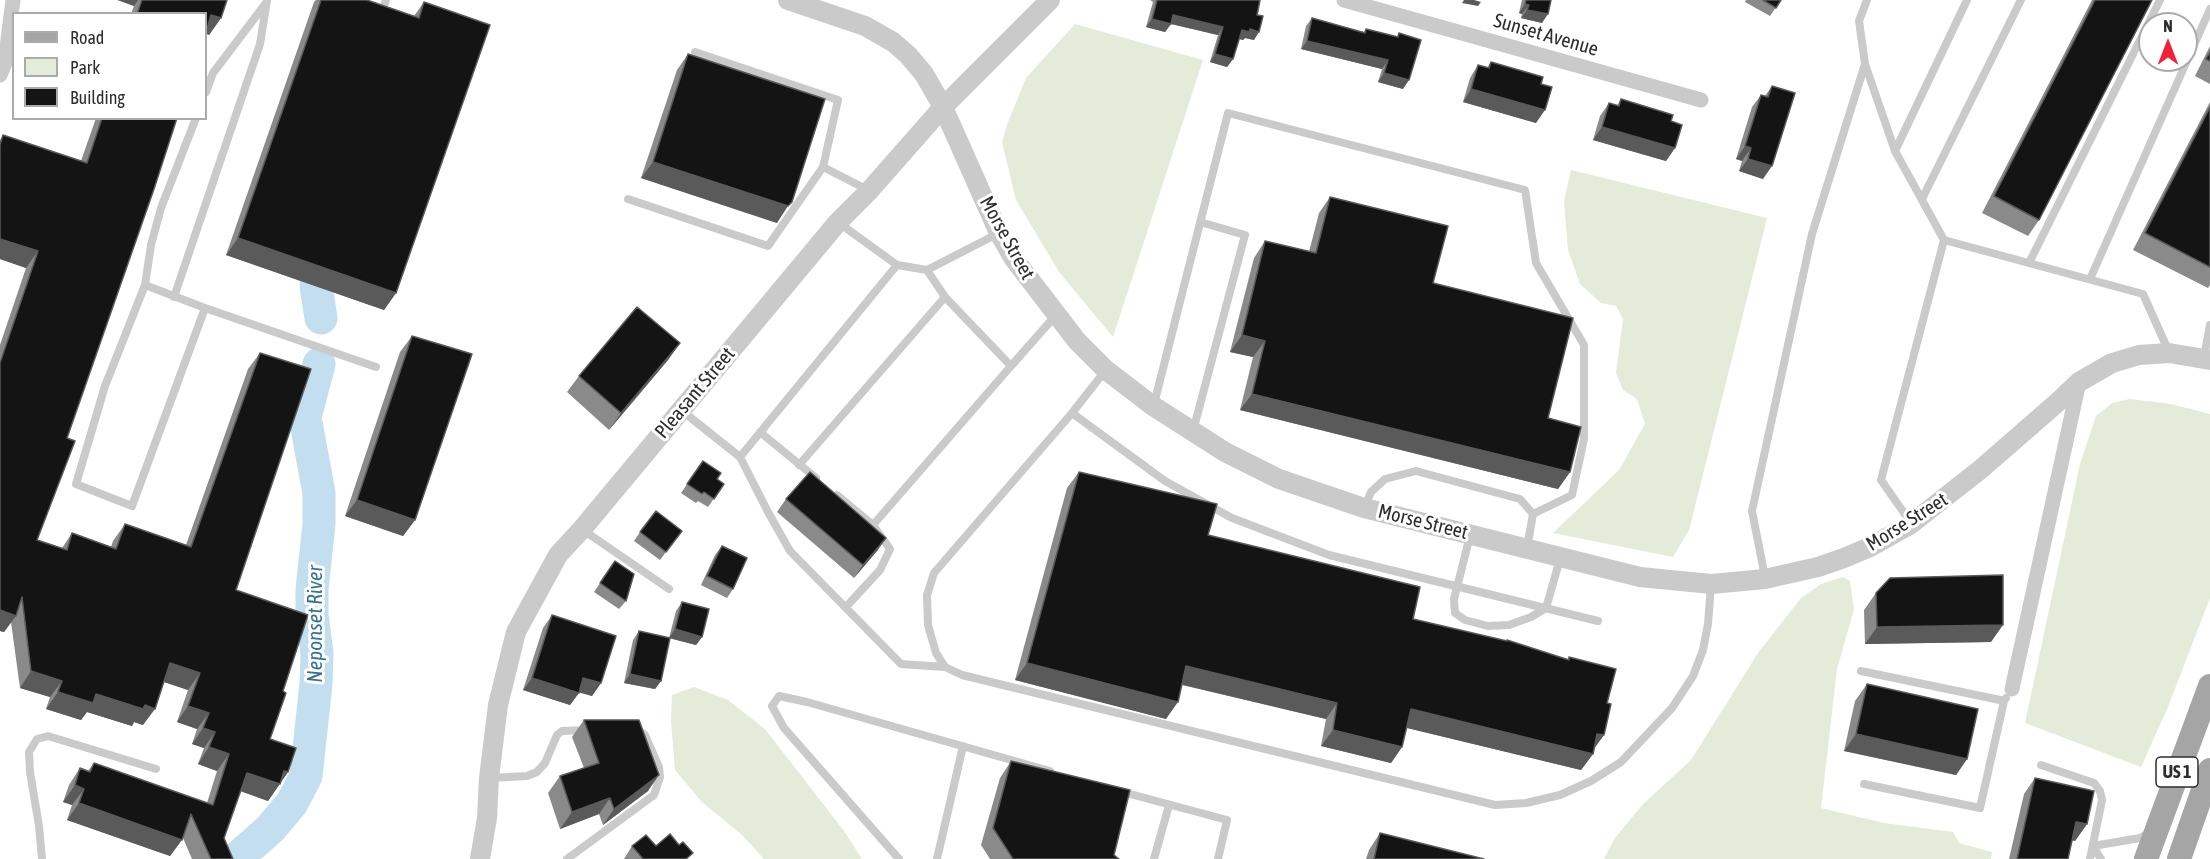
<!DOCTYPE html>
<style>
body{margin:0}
#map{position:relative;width:2210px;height:859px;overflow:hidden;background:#fff;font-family:"Asap Condensed",sans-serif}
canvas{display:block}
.legend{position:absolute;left:12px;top:12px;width:195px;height:108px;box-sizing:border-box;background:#fff;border:2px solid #ababab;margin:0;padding:8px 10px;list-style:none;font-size:18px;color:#2d2d2d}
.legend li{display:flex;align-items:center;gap:12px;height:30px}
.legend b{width:30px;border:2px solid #ababab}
.north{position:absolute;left:2138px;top:12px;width:60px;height:60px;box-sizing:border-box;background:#fff;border:2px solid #ababab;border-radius:50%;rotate:0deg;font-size:16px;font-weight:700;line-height:24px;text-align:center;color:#2d2d2d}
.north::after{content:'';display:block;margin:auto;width:21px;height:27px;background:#f32034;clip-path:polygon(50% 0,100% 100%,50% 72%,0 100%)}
</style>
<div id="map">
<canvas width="2210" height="859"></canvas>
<ul class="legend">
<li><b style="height:8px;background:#a5a5a5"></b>Road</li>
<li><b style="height:16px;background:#e4ecd9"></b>Park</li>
<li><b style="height:16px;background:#141414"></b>Building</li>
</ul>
<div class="north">N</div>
</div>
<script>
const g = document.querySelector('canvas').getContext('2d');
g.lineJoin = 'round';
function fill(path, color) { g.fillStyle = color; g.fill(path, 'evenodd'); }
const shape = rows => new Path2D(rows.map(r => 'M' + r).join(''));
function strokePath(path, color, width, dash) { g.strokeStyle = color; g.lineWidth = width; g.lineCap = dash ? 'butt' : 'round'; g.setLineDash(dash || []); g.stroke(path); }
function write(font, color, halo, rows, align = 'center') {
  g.font = font + ' "Asap Condensed",sans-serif'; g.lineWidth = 6; g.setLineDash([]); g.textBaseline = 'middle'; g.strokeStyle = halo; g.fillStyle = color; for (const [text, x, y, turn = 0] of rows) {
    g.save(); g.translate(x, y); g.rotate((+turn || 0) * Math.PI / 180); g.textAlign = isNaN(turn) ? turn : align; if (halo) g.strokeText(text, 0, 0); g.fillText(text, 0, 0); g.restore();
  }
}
fill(shape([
 [1075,24,1203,60,1113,337,1059,272,1016,200,1002,142,1008,122,1026,78],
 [1571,170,1767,218,1689,530,1673,557,1553,533,1619,470,1645,424,1637,399,1623,390,1616,373,1623,319,1616,306,1601,303,1580,284,1568,250,1564,201],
 [2130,399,2171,404,2210,414,2210,598,2168,707,2141,767,2025,723,2080,464,2096,416,2112,403],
 [1843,577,1850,581,1854,609,1837,669,1821,808,1884,823,1953,832,1959,843,1992,852,1991,859,1604,859,1615,838,1643,804,1691,760,1758,653,1801,598,1821,584],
 [694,687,728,700,765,729,844,831,862,859,764,859,742,835,702,802,675,770,671,721,672,695]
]), '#e4ecd9');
strokePath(shape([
 [316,286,321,318],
 [236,859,270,829,292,803,306,776,316,684,317,653,312,615,312,589,319,524,319,493,305,417,319,364]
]), '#c3deee', 33);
strokePath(shape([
 [1867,0,1859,21,1865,64,1895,151,1944,240],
 [382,12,386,0],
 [695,52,838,100,823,167,868,190],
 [206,92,213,73,266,3],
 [1895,151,1967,0],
 [628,199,768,246,823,167],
 [1922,199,2021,0],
 [839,223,897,265,927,270,999,233],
 [2029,263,2160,0],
 [927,270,945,297,1011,366,1056,315],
 [2090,279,2210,9],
 [145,285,205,308,132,506,76,484,105,386,145,285,151,245,161,208,196,118],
 [174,297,260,44,267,0],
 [205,308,376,367],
 [2204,357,2210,325],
 [1105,371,1072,413,934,573,927,595,928,625,936,653,945,667,962,675,1495,805,1526,803,1560,795,1591,781,1621,762,1672,708,1693,676,1703,650,1708,624,1711,585],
 [1154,404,1228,113,1525,190,1536,263,1584,345,1584,439,1572,495,1533,514,1527,548],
 [681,410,740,457,897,265],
 [1072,413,1165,481,1232,518,1329,555,1598,621],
 [1193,431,1245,235,1200,222],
 [760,432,816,478],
 [740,457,768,512,790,551,901,664,945,667],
 [799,465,945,297],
 [837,495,873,525],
 [1365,506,1371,492,1385,479,1416,471,1520,499,1533,514],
 [1911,523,1881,480,1944,240,2143,294,2169,352],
 [583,530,669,589],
 [1470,536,1454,599,1455,613,1465,620,1488,626,1509,625,1531,617,1546,608,1560,559],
 [1765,577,1752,511,1812,234,1865,64],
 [846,607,880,570,890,549,873,525,1011,366],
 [1861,671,2000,700,2004,701,2006,698],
 [2041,765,2094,783,2100,791,2102,800,2090,859],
 [489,778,527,776,537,772,545,763,557,735,562,731,587,730],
 [1864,784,1980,808,2004,701],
 [1119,791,1227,820,1218,859],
 [42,859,39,826,30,772,29,752,37,739,48,736,156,769],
 [567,859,654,795,660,777,659,767,645,735,638,730],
 [899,859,784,728,772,706,779,696,807,702,1050,771],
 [937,859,963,746],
 [1154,859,1169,805],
 [2101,859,2093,846,2140,838,2149,833]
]), '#cacaca', 8);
strokePath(shape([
 [1344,0,1701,100],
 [0,75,5,63,13,0],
 [2012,689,2079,382]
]), '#cacaca', 15);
strokePath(shape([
 [788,0,865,26,893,42,908,55,924,74,943,107,999,233,1014,259,1077,341,1106,370,1153,406,1225,452,1279,479,1364,508,1640,577,1711,584,1765,579,1818,567,1844,558,1870,547,1911,524,1981,469,2059,401,2079,382,2112,363,2139,355,2169,353,2210,360],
 [480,859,487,818,489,778,498,705,516,632,558,555,582,529,838,222,869,191,943,107,1050,0]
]), '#cacaca', 20);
strokePath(shape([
 [2146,859,2210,686],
 [2179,859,2210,770]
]), '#a5a5a5', 24);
fill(shape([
 [117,0,227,0,221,18,209,35,206,14,131,14,134,6],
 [316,0,367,0,414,16,424,2,396,293,384,310,226,255,314,2],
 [1150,0,1260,0,1254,40,1245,38,1243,40,1239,39,1233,59,1227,67,1210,62,1218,35,1171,24,1165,32,1146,27,1153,2],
 [1522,0,1551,0,1542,23,1521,18,1522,14,1519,13],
 [1746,0,1781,0,1770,16,1745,2],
 [2092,0,2152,0,2039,220,2028,236,1982,213],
 [1312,18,1364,32,1366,29,1397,37,1399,33,1403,89,1378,82,1382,69,1301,49,1306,26],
 [2210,46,2210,84,2195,76],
 [688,54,777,223,641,178,677,70],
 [1491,62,1541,84,1536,123,1463,102,1470,78,1478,65,1487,68],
 [1772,86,1763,179,1739,171,1742,161,1736,159,1752,107,1761,95,1765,96],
 [1621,99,1671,121,1675,148,1666,161,1593,140,1600,116,1609,103,1617,106],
 [2210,102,2210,285,2208,288,2133,250],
 [96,118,177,118,67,438,37,540,62,548,72,533,111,547,113,541,125,524,186,545,248,369,260,353,236,590,283,691,270,739,288,772,268,801,240,791,224,838,233,859,192,859,183,838,170,856,67,820,72,805,63,802,69,785,80,768,88,771,94,763,207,803,217,771,198,764,204,748,192,744,197,729,177,722,188,690,164,682,143,725,134,722,132,726,87,712,81,720,46,709,50,697,20,688,11,622,4,632,0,631,0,345,26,268,0,259,0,140,3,135,81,161],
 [1330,197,1433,283,1548,418,1570,472,1558,489,1240,410,1253,357,1230,352,1254,258,1265,241,1309,252,1319,213],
 [412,336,415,520,403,536,345,516,400,352],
 [680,343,668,360,609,430,567,392,579,376],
 [703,461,717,479,724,484,708,507,698,501,696,503,681,493],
 [1079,472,1208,535,1413,619,1506,641,1507,640,1567,660,1569,657,1607,703,1604,735,1594,749,1593,754,1581,770,1407,728,1402,747,1391,763,1321,746,1326,719,1182,685,1166,719,1015,680,1067,488],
 [786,499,886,538,877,551,854,578,777,512],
 [640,532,675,540,660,560,634,541],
 [722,546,733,589,727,598,701,585,715,555],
 [615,561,626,601,619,609,594,592],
 [1876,593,1991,642,1865,644,1864,610],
 [682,602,702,637,696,645,669,638,676,611],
 [552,615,601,683,592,696,579,692,570,705,523,690,543,628],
 [639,631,661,681,655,689,624,683,633,640],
 [1867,684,1967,759,1956,775,1844,751,1855,701],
 [584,720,648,791,603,825,599,814,560,829,548,793,560,776,584,768,572,737],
 [1011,761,1114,855,1119,859,990,859,981,845,1000,778],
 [2035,778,2087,824,2075,841,2072,840,2068,859,2009,859,2024,794],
 [1380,833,1484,859,1366,859,1369,850],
 [632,846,656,846,689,859,624,859]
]), '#8a8a8a');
fill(shape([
 [118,0,138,0,134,6],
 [1464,0,1474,0,1481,2,1478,6,1462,3],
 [1525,4,1529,5,1522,14,1519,13],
 [1527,10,1548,14,1542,23,1521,18],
 [211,15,221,18,209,35,206,34,206,23],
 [1173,15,1223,27,1218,35,1167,23],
 [1152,19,1171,24,1165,32,1146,27],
 [1250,29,1259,32,1254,40,1245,38,1243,40,1236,38,1242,30],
 [1307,41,1388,60,1382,69,1301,49],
 [1215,54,1233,59,1227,67,1210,62],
 [1384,73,1409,80,1403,89,1378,82],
 [1471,89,1545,110,1536,123,1463,102],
 [1602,127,1675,148,1666,161,1593,140],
 [1745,146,1751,148,1742,161,1736,159],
 [1748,159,1772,166,1763,179,1739,171],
 [653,162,788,206,777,223,641,178],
 [238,238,396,293,384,310,226,255],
 [0,239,38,251,26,268,0,259],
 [1242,335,1265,341,1253,357,1230,352],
 [680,343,668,360,609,430,621,413],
 [1252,394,1570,472,1558,489,1240,410],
 [357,500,415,520,403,536,345,516],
 [886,538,877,551,854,578,863,565],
 [0,610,16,616,4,632,0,631],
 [2003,625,1991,642,1865,644,1877,627],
 [675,629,702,637,696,645,669,638],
 [170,663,200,673,188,690,158,680],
 [1027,663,1178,702,1166,719,1015,680],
 [1186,666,1337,703,1326,719,1175,683],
 [31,671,62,681,50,697,20,688],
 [630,674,661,681,655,689,624,683],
 [532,678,579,693,570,705,523,690],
 [583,678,601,683,592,696,574,691],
 [58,692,96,694,145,705,155,709,143,725,134,722,132,726,87,712,81,720,46,709],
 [188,706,209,713,197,729,177,722],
 [1411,709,1593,754,1581,770,1399,726],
 [203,728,215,732,204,748,192,744],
 [1333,730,1402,747,1391,763,1321,746],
 [1597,734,1604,735,1592,751],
 [1856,734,1967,759,1956,775,1844,751],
 [209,747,229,754,217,771,198,764],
 [284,771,288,772,268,801,235,789,247,773],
 [659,775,648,791,603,825,614,809],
 [75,785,84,789,72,805,63,802],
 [610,798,599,814,560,829,572,812],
 [79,803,182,840,170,856,67,820],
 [2076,822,2087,824,2075,841,2064,838]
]), '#5a5a5a');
const building = shape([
 [142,0,227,0,221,18,211,15,206,32,206,14,137,14,142,0],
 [321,0,367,0,419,18,424,2,490,25,396,293,238,238,321,0],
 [1157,0,1260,0,1257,15,1263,16,1259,32,1250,29,1249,32,1242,30,1233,59,1215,54,1223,27,1173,15,1171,24,1152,19,1157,0],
 [1526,0,1551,0,1548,14,1527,10,1529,5,1525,4,1526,0],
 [1763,0,1781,0,1776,8,1763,0],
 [2095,0,2152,0,2039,220,1994,196,2095,0],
 [1312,18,1365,33,1366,29,1398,37,1399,33,1421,40,1409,80,1384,73,1388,60,1307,41,1312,18],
 [2210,52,2210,61,2206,59,2210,52],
 [688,54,825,99,792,202,788,206,653,162,688,54],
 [1491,62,1543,77,1541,84,1552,87,1545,110,1471,89,1478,65,1489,68,1491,62],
 [1772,86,1795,93,1772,166,1748,159,1751,148,1745,146,1761,95,1768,97,1772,86],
 [1621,99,1673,115,1671,121,1682,125,1675,148,1602,127,1609,103,1619,106,1621,99],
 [2210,107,2210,267,2145,233,2210,107],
 [102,118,177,118,154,189,67,438,75,441,37,540,67,550,72,533,116,549,125,524,191,547,260,353,311,369,236,590,308,615,283,691,286,693,270,739,296,748,288,772,284,771,280,784,247,773,224,838,233,859,211,859,191,814,182,840,79,803,84,789,75,785,80,768,90,772,94,763,213,805,229,754,209,747,215,732,203,728,209,713,188,706,200,673,170,663,155,709,145,705,143,709,96,694,93,703,58,692,62,681,31,671,22,597,16,616,0,610,0,363,38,251,0,239,0,145,3,135,87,163,102,118],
 [1330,197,1448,226,1433,283,1573,318,1548,418,1581,427,1570,472,1252,394,1265,341,1242,335,1265,241,1316,253,1330,197],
 [637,307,680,343,621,413,579,376,637,307],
 [412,336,472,354,415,520,357,500,412,336],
 [703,461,721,473,717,479,724,484,714,499,704,492,702,494,687,484,703,461],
 [810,472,886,538,863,565,786,499,810,472],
 [1079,472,1217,504,1208,535,1420,587,1413,619,1507,641,1507,640,1569,660,1569,657,1616,669,1607,703,1611,704,1604,735,1597,734,1593,754,1411,709,1402,747,1333,730,1337,703,1186,666,1178,702,1027,663,1079,472],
 [656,511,682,531,666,552,640,532,656,511],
 [722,546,747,558,733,589,707,576,722,546],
 [615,561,634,574,626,601,600,583,615,561],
 [2003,575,2003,625,1877,627,1876,593,1890,578,2003,575],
 [682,602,709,609,702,637,675,629,682,602],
 [552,615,616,636,601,683,583,678,579,693,532,678,552,615],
 [639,631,670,638,661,681,630,674,639,631],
 [1867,684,1978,709,1967,759,1856,734,1867,684],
 [584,720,639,720,659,775,614,809,610,798,572,812,560,776,599,763,584,720],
 [1011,761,1130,790,1114,855,1119,859,1013,859,993,828,1011,761],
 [2035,778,2094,791,2087,824,2076,822,2068,859,2017,859,2035,778],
 [1380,833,1484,859,1374,859,1380,833],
 [670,834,679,845,683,842,693,853,686,859,643,859,632,846,646,835,656,846,670,834]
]);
fill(building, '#141414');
strokePath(building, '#5a5a5a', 1.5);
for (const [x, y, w] of [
 [2177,772,42]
]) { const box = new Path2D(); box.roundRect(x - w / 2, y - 15, w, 30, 4.5); g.fillStyle = '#fff'; g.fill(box); strokePath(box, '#2d2d2d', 1.5); }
write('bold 18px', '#2d2d2d', null, [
 ["US 1",2177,772]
]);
write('20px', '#2d2d2d', '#fff', [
 ["Sunset Avenue",1546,35,16],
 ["Morse Street",1007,238,61],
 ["Pleasant Street",695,393,-50],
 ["Morse Street",1423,522,14],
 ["Morse Street",1907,522,-32]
]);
write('italic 21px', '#357295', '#fff', [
 ["Neponset River",315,624,-90]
]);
</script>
